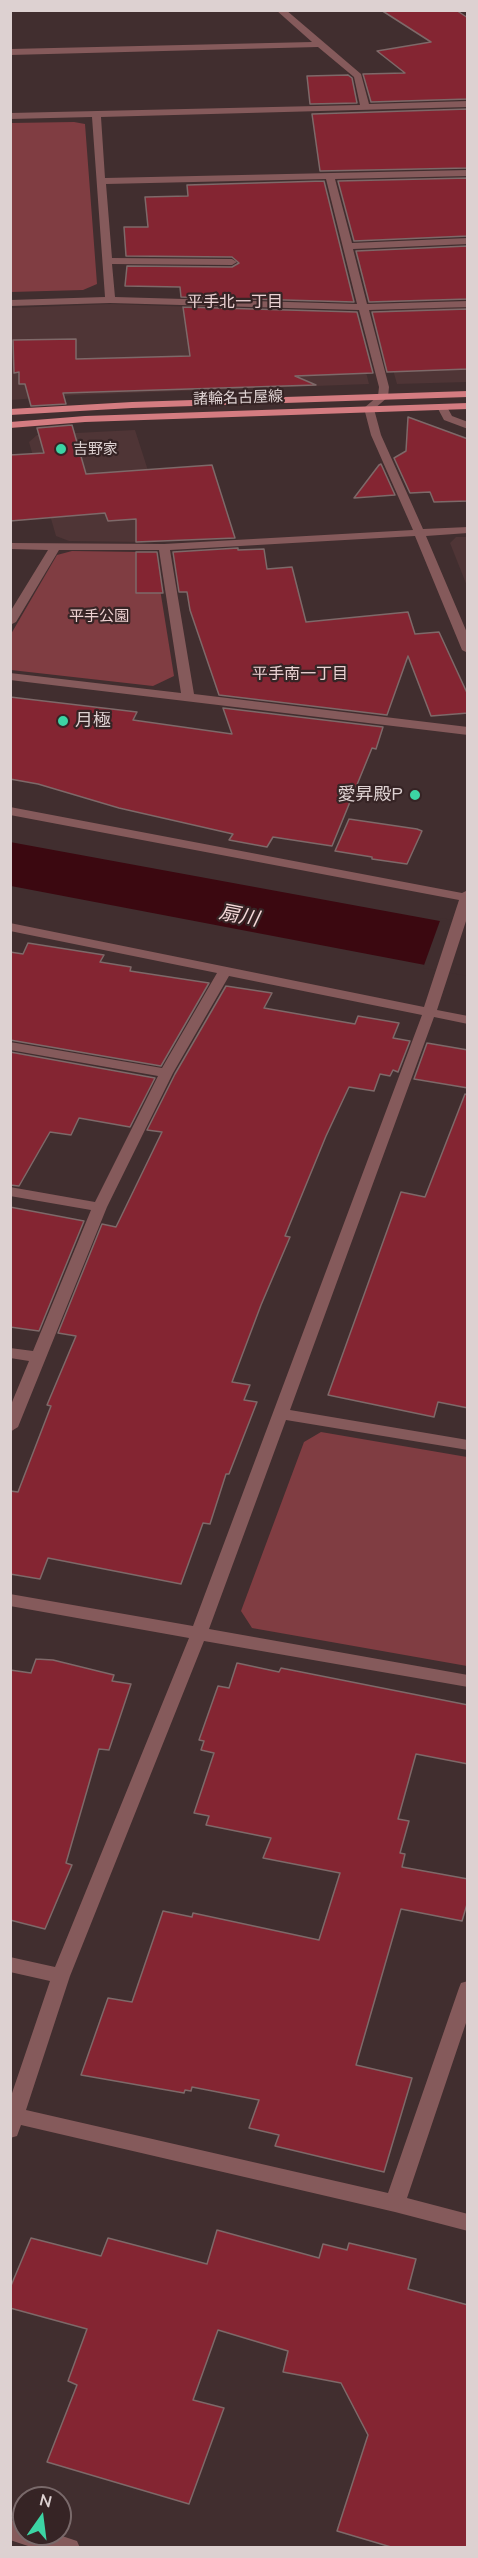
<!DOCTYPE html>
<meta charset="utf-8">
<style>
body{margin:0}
#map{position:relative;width:478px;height:2558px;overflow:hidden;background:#412e2f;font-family:Mulish,sans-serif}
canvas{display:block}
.frame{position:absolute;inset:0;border:12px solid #ddd1d1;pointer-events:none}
.north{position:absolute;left:12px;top:2486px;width:60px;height:60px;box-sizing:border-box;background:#362425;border:2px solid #79696a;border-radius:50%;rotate:14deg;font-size:16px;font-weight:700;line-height:24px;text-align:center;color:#ddd1d1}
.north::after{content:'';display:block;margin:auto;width:21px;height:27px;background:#3cd4a4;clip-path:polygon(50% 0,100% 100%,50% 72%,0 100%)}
</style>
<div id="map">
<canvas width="478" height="2558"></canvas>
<div class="frame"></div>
<div class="north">N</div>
</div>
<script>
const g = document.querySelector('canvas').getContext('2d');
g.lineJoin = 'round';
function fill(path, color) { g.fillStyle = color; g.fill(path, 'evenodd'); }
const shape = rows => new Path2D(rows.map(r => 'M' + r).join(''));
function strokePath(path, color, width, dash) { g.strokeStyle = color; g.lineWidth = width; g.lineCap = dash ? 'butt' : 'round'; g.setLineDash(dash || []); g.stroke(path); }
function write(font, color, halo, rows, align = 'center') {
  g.font = font + ' Mulish,"Noto Sans JP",sans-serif'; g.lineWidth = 4.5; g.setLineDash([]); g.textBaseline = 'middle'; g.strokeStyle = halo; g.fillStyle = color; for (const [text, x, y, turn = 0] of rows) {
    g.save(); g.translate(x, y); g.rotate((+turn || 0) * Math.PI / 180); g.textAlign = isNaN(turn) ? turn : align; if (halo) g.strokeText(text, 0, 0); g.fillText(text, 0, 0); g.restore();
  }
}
fill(shape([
 [111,304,252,309,261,348,359,344,369,384,75,395,11,400,10,308],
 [467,307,467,382,397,384,378,317,390,310],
 [135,430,152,483,127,486,145,542,69,541,56,536,29,442,37,435],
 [456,537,467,537,467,586,450,543]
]), '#4f3536');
fill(shape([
 [74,122,85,124,97,284,83,290,11,292,11,123],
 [72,551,137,552,155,558,174,676,153,686,11,670,11,634,57,555],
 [321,1432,467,1457,467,1666,252,1628,241,1611,304,1442]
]), '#803d42');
fill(shape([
 [10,842,467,926,467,973,11,886]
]), '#3b0810');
fill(shape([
 [441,918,468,923,468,976,423,968]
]), '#412e2f');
const building = shape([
 [381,10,456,10,468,18,468,99,371,102,363,74,405,73,377,51,431,42,381,10],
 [348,75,352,78,357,103,310,104,307,76,348,75],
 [468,109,468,168,320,171,312,114,468,109],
 [468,178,468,236,354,241,338,181,468,178],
 [324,181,354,302,181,297,180,287,125,286,127,266,232,267,239,263,232,257,126,256,124,227,148,227,145,197,188,196,187,185,324,181],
 [468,246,468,299,369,302,356,251,468,246],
 [183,307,357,312,373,373,295,376,316,385,63,393,66,404,31,406,25,384,19,384,19,372,14,373,13,340,76,339,76,359,190,356,183,307],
 [468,309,468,369,387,372,372,312,468,309],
 [408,417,468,439,468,501,434,502,430,492,410,493,394,458,406,451,408,417],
 [72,425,86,474,212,465,235,538,136,542,136,519,108,521,105,513,10,521,10,455,44,453,37,428,72,425],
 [381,464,395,495,354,498,379,465,381,464],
 [238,548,238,550,264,549,267,569,292,567,306,622,408,612,415,634,439,632,468,695,468,713,431,716,408,656,387,715,219,695,190,610,187,592,179,592,173,552,238,548],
 [136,552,157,552,163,593,136,593,136,552],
 [10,697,137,712,133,720,232,734,223,708,383,727,376,749,372,748,332,846,273,837,267,847,229,840,233,834,119,808,38,784,10,779,10,697],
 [349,819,417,829,422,831,407,864,372,859,372,857,335,851,349,819],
 [28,943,104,955,100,962,131,967,130,971,209,983,161,1066,10,1040,10,952,23,954,28,943],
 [226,986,272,993,264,1008,355,1024,358,1016,399,1023,393,1038,410,1041,398,1072,393,1070,390,1076,380,1074,374,1091,349,1087,326,1136,285,1236,290,1237,261,1305,232,1382,250,1385,244,1400,257,1402,229,1474,226,1474,210,1524,203,1523,181,1584,48,1558,40,1579,10,1574,10,1491,18,1492,51,1406,47,1405,76,1336,58,1333,102,1224,116,1227,162,1132,147,1130,175,1074,226,986],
 [427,1043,468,1050,468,1088,414,1079,427,1043],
 [10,1052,155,1078,130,1127,79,1118,71,1135,50,1132,19,1186,10,1185,10,1052],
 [465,1094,468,1095,468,1408,438,1402,434,1417,328,1395,401,1192,425,1197,465,1094],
 [10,1207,84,1221,39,1331,10,1327,10,1207],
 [36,1659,53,1660,114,1675,112,1681,131,1684,109,1750,99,1749,66,1863,72,1865,45,1929,10,1920,10,1670,31,1673,36,1659],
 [237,1663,279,1672,281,1668,468,1705,468,1764,416,1754,398,1819,409,1821,400,1853,405,1854,402,1867,468,1879,468,1901,462,1921,401,1909,356,2065,412,2078,384,2172,275,2146,279,2135,249,2128,259,2100,192,2087,191,2091,185,2090,184,2093,81,2075,108,1998,132,2002,163,1911,192,1917,193,1913,319,1940,340,1873,263,1858,271,1838,206,1825,209,1816,194,1813,214,1753,201,1750,204,1741,199,1740,218,1686,229,1688,237,1663],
 [217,2230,319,2258,323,2244,347,2250,349,2243,416,2259,408,2289,468,2305,468,2547,391,2547,337,2531,368,2435,341,2383,283,2372,288,2351,218,2330,193,2400,224,2408,189,2504,47,2462,77,2385,68,2381,87,2329,10,2308,10,2288,31,2238,101,2256,108,2238,207,2264,217,2230]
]);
fill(building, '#842532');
strokePath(building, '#7e6969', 1.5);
fill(shape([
 [276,10,286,10,361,74,369,104,468,101,468,107,101,117,105,178,468,170,468,176,335,179,352,243,468,238,468,244,353,249,367,304,468,301,468,307,369,310,389,387,388,397,374,409,381,435,423,529,468,527,468,533,426,536,468,635,468,653,462,650,415,536,170,550,194,694,468,727,468,735,10,680,10,673,181,693,159,550,59,550,16,622,10,625,10,612,48,550,10,549,10,543,164,544,413,530,371,435,364,408,378,396,379,387,359,310,110,303,10,306,10,300,105,297,92,117,10,119,10,113,360,105,354,77,318,47,10,55,10,49,312,42,276,10],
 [326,179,357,304,115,297,112,264,232,265,237,262,232,259,112,258,106,184,326,179],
 [442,404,446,405,452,416,468,422,468,429,444,420,437,407,442,404],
 [10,807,462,893,468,890,468,915,437,1010,468,1016,468,1024,434,1017,290,1410,468,1440,468,1450,286,1420,209,1629,468,1675,468,1687,204,1641,70,1976,26,2110,388,2193,459,1988,461,1983,468,1981,468,2017,407,2198,468,2214,468,2231,395,2212,21,2125,17,2136,10,2138,10,2099,50,1981,10,1972,10,1957,55,1967,189,1638,10,1606,10,1594,193,1626,422,1015,229,976,173,1073,107,1207,18,1427,10,1432,10,1407,29,1361,10,1358,10,1348,33,1351,91,1210,10,1196,10,1187,95,1202,158,1076,10,1050,10,1042,162,1068,217,973,10,931,10,923,424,1007,459,900,10,815,10,807],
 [10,2520,24,2524,24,2534,56,2534,77,2541,80,2548,34,2548,10,2540,10,2520]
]), '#855a5b');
fill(shape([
 [468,391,468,397,132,408,10,415,10,409,132,402,468,391],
 [468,403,468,409,85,422,10,428,10,422,85,416,468,403]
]), '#d47c81');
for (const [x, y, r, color] of [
 [61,449,6,"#3cd4a4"],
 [63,721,6,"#3cd4a4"],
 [415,795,6,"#3cd4a4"]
]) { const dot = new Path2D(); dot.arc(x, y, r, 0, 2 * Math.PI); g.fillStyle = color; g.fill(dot); strokePath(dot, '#362425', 2); }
write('15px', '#ddd1d1', '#362425', [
 ["諸輪名古屋線",238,398,-2]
]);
write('15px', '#ddd1d1', '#362425', [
 ["吉野家",73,449]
], 'left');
write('15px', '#edd1d1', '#362425', [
 ["平手公園",99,616]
]);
write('16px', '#ebd2d3', '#362425', [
 ["平手北一丁目",235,302],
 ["平手南一丁目",300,674]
]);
write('18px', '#ddd1d1', '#362425', [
 ["月極",75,721],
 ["愛昇殿P",403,795,"right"]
], 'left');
write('italic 20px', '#f6dada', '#362425', [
 ["扇川",239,916,11]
]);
</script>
